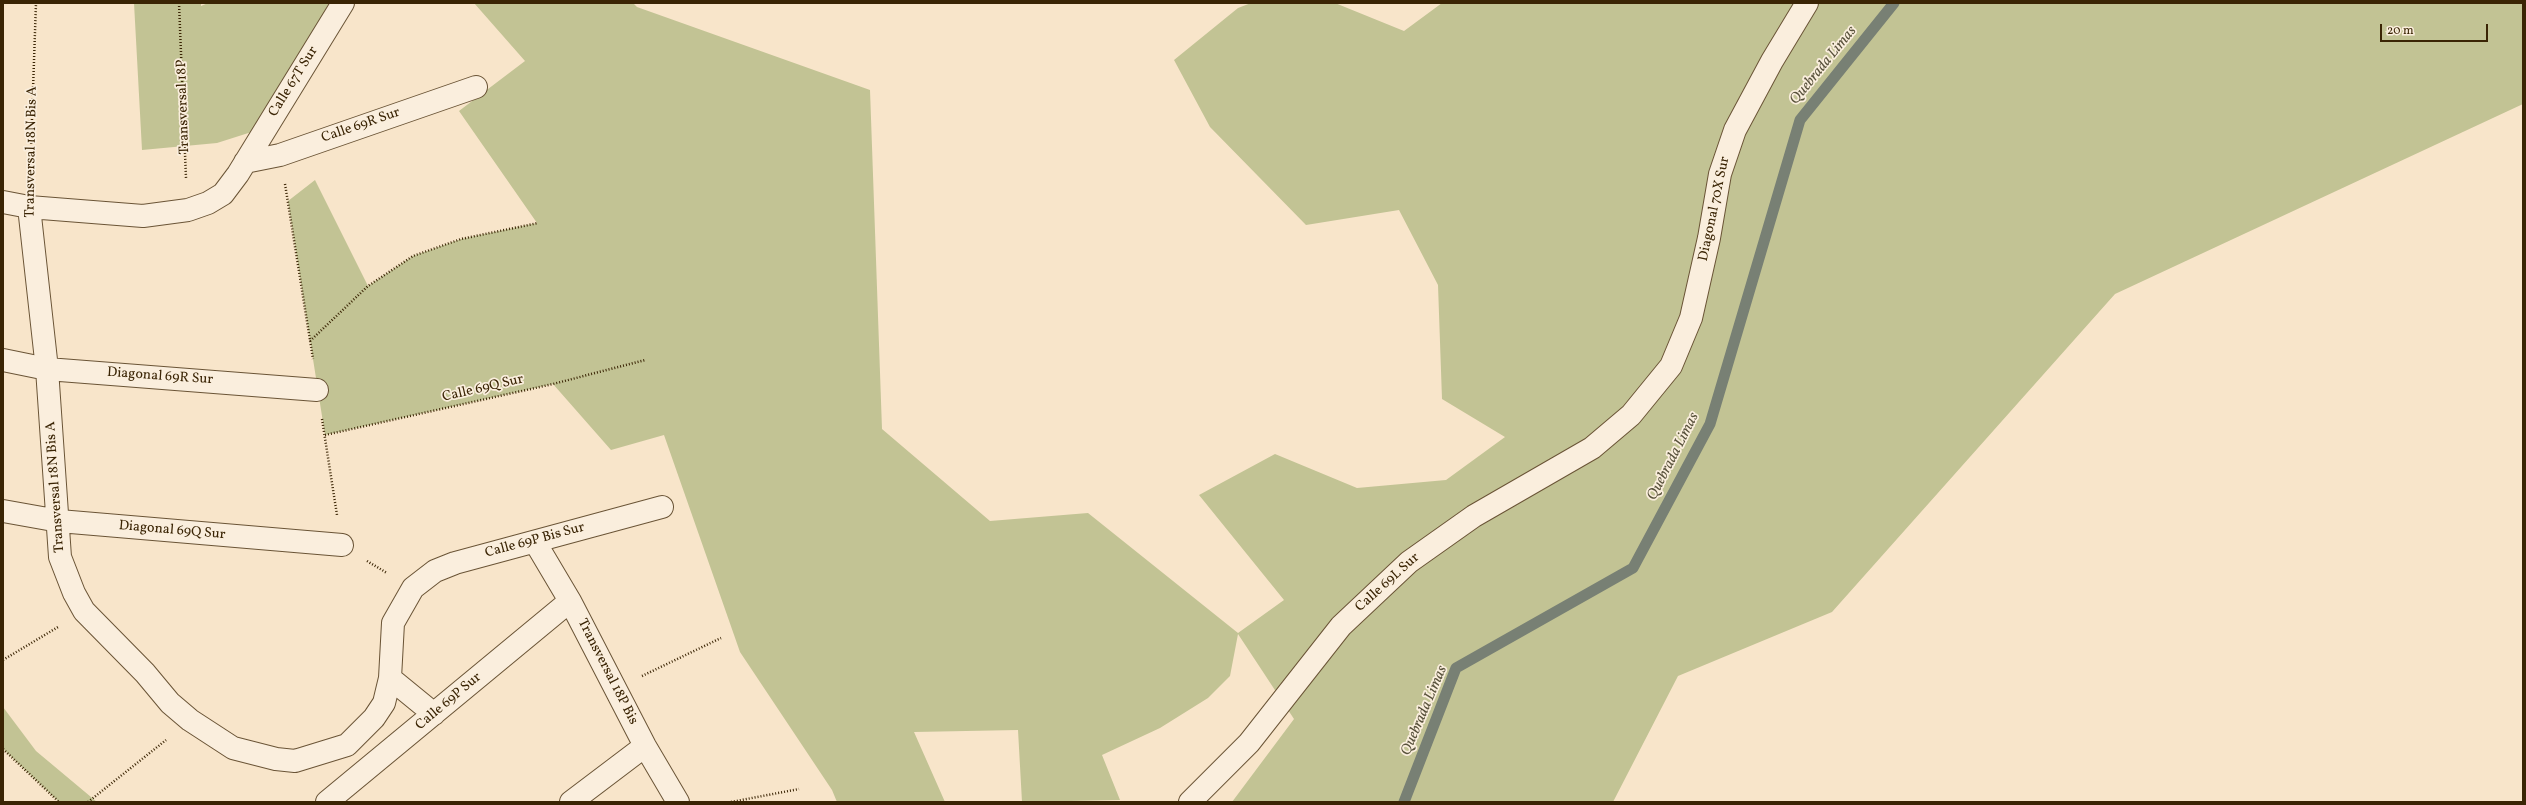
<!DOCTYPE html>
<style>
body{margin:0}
#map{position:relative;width:2526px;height:805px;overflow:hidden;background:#f8e5ca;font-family:Vollkorn,serif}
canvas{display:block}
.frame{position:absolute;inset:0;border:4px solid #3a2404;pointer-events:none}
.scale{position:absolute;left:2380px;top:24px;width:108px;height:18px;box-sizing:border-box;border:2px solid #3a2404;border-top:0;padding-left:5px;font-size:12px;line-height:14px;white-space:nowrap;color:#3a2404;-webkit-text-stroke:3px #faeedd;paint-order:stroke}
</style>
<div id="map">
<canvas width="2526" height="805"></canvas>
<div class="frame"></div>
<div class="scale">20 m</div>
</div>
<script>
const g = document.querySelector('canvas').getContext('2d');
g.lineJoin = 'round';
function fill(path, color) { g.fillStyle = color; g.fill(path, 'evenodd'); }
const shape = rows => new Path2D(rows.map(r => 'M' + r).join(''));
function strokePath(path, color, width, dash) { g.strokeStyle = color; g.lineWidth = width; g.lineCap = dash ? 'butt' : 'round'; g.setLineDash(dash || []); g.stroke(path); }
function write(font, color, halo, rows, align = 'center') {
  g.font = font + ' Vollkorn,serif'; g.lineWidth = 3.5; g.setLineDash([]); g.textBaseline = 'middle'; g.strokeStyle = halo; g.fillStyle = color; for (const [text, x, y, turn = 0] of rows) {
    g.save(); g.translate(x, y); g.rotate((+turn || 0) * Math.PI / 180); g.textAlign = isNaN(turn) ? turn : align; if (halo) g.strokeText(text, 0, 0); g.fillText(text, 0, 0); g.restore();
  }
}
fill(shape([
 [134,3,201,3,201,6,208,3,329,3,261,129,217,143,142,150],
 [474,3,633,3,637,7,870,90,882,429,990,521,1088,513,1238,633,1284,600,1199,495,1275,454,1357,488,1446,480,1505,437,1442,399,1438,285,1399,210,1306,225,1210,127,1174,60,1238,8,1251,3,1335,3,1404,31,1442,3,2523,3,2523,104,2115,294,1832,612,1678,676,1613,802,1232,802,1294,719,1238,634,1230,676,1208,698,1160,728,1102,755,1120,800,1022,802,1018,730,914,732,945,802,837,802,832,790,740,652,664,435,611,450,553,384,325,435,288,201,315,180,368,286,413,256,461,239,537,223,459,111,525,61],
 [3,707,36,751,97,802,59,802,3,749]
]), '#c2c394');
strokePath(shape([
 [1404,802,1456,668,1633,568,1710,424,1800,120,1894,3]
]), '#788074', 11);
const minor = shape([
 [245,162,280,155,476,87],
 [3,202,29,207,143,216,188,210,208,203,223,194,238,174,343,3],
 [29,207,47,369,60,557,74,593,84,611,145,673,170,703,190,720,233,748,276,759,295,761,347,745,374,718,384,703,390,678],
 [3,360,47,369,317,390],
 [3,511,59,521,342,545],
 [535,542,570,601,645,746,678,802],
 [434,714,390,678,393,623,413,588,435,571,455,563,662,507],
 [327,802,570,601],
 [571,802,645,746],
 [1190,802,1249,743,1341,626,1409,562,1474,516,1592,448,1631,415,1671,366,1691,318,1709,238,1720,174,1735,130,1772,61,1807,3]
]);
strokePath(minor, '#6a5436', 24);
strokePath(shape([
 [179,3,186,178],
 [30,177,36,3],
 [285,184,313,359],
 [310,341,368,286,413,256,461,239,538,223],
 [322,419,337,515],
 [325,435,553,384,645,360],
 [367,561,387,573],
 [3,660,58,627],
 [642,676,721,638],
 [3,749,59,802],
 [88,802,166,740],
 [731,802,799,789]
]), '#3a2404', 2.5, [1, 2]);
strokePath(minor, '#faeedd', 22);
write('14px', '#3a2404', '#faeedd', [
 ["Calle 67T Sur",294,82,-58],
 ["Transversal 18P",184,107,-92],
 ["Calle 69R Sur",361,126,-19],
 ["Transversal 18N Bis A",32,152,-89],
 ["Diagonal 70X Sur",1715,209,-78],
 ["Diagonal 69R Sur",160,377,4],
 ["Calle 69Q Sur",483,389,-13],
 ["Transversal 18N Bis A",56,487,-94],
 ["Diagonal 69Q Sur",172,531,5],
 ["Calle 69P Bis Sur",535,541,-15],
 ["Calle 69L Sur",1388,583,-42],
 ["Transversal 18P Bis",607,672,63],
 ["Calle 69P Sur",449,702,-40]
]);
write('italic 15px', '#59523c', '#faeedd', [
 ["Quebrada Limas",1824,66,-51],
 ["Quebrada Limas",1674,457,-63],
 ["Quebrada Limas",1425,711,-67]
]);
</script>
